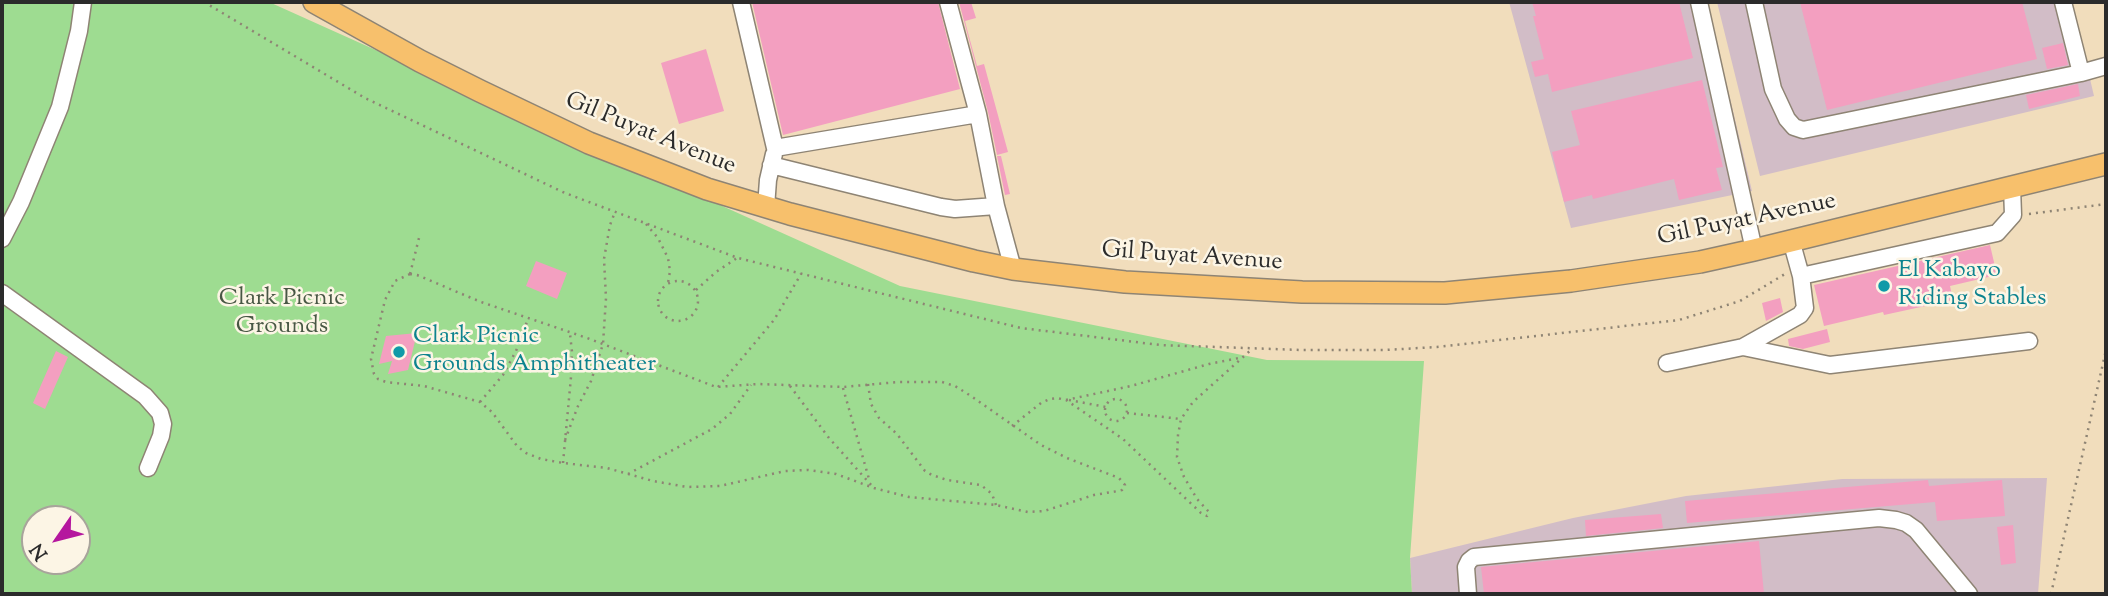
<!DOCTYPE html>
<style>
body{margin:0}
#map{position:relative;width:2108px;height:596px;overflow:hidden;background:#f1ddbc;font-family:"Sorts Mill Goudy",serif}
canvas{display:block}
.frame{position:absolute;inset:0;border:4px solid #2b2b2b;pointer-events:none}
.north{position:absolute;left:21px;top:505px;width:70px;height:70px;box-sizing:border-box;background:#fcf5e5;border:2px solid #a8a49b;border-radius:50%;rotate:235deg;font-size:19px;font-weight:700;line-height:28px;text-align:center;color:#2b2b2b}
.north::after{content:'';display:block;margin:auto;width:24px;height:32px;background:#b5179e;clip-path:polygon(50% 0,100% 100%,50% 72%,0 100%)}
</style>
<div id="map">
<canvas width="2108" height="596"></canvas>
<div class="frame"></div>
<div class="north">N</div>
</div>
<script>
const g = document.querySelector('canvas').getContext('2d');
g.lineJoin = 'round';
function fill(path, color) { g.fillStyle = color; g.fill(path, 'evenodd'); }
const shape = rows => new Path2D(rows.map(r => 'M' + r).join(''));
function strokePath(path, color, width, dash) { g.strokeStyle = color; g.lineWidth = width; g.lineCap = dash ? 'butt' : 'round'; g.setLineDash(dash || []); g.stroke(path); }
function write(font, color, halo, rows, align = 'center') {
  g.font = font + ' "Sorts Mill Goudy",serif'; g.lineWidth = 5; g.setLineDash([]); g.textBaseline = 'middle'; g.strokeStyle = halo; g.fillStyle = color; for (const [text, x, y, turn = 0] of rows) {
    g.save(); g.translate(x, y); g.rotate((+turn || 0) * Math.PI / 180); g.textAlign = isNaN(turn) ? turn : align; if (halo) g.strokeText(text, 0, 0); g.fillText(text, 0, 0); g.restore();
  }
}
fill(shape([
 [1509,2,1707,2,1752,191,1571,228],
 [1717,2,2072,2,2094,96,1760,176],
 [2047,478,2038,594,1412,594,1410,558,1573,518,1686,496,1842,479]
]), '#d2bdc7');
fill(shape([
 [2,2,269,2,900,286,1267,360,1424,361,1410,558,1412,594,2,594],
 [35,519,77,519,77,561,35,561]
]), '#9edc91');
fill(shape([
 [752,2,938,2,960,89,783,135],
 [959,2,971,2,976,18,965,21,967,29,977,66,984,64,1008,152,997,155,988,112],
 [1532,2,1679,2,1693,58,1552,92,1548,74,1535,77,1531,62,1544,59,1533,16,1536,16],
 [1800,2,2022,2,2037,59,1827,110],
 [2063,43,2068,65,2047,69,2042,48],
 [706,49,724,111,679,124,661,63],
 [1702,80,1723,167,1716,168,1722,190,1679,200,1674,179,1593,199,1592,195,1564,202,1552,152,1580,145,1571,111],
 [2078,84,2080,96,2029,109,2026,95],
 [997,156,1001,156,1010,194,1005,195],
 [1990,245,1997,275,1950,286,1953,300,1884,315,1883,312,1824,326,1814,285],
 [536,261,567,273,557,299,526,286],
 [1780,298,1783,312,1766,321,1762,303],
 [1827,329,1830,342,1803,349,1789,346,1788,339],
 [417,333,408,370,388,374,392,361,379,364,386,336],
 [56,351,68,357,45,409,33,403],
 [1928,480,1929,486,2002,480,2005,516,1937,521,1935,502,1687,523,1685,501],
 [1661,514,1663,528,1586,536,1585,520],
 [2013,525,2016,563,2001,565,1997,527],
 [1759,541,1764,594,1484,594,1481,567]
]), '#f39fc0');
const minor = shape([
 [741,2,775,148,978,114,996,206,1013,269],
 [948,2,978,114],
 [1699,2,1754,250],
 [1754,2,1773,89,1787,119,1794,127,1803,130,2081,73,2106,66],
 [2063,2,2081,73],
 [771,165,941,207,955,209,996,206],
 [766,207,768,180,774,154],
 [2,239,21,202,60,107,79,31,83,2],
 [1801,276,1997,233,2013,215,2012,187],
 [2,293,145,396,160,413,163,424,161,436,148,468],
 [1743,347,1830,365,2029,341],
 [1667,363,1743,347,1800,315,1805,308,1801,276,1791,240],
 [1468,594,1466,567,1469,561,1474,557,1879,518,1896,520,1906,523,1916,530,1969,594]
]);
const major = shape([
 [314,2,420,61,480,91,589,143,707,189,790,214,974,261,1013,269,1125,282,1302,292,1445,293,1571,281,1700,262,1754,250,2106,164]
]);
strokePath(minor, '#8e8474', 19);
strokePath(major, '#8e8474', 24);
strokePath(shape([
 [204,2,365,98,565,193,738,258,1021,328,1160,345,1301,350,1385,350,1437,347,1679,320,1740,301,1785,274],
 [2029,214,2106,204],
 [646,224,658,238,668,258,670,271,668,283],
 [410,274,417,275,481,302,587,338,716,387,758,384,843,387,898,382,942,382,955,386,971,396,1041,445,1067,458,1119,478,1125,485,1122,490,1118,491,1094,495,1044,511,1028,512,996,505,909,497,874,488,836,474,808,470,785,471,720,486,687,487,653,481,607,468,563,463,541,459,526,453,517,446,492,412,480,402,424,386,386,382,378,379,374,374,371,359,385,300,395,281,410,274],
 [410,274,420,234],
 '658 301a20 20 0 1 1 40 0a20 20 0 1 1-40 0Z',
 [696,290,716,272,737,258],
 [868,384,871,404,879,418,897,434,925,471,932,475,947,480,981,485,992,494,996,505],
 [790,386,829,438,872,486],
 [718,387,774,320,801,274],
 [843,388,869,479],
 '1105 410a11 11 0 1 1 22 0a11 11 0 1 1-22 0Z',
 [1066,400,1131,386,1209,364,1239,358],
 [1069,400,1106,407],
 [480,402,503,375,516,351,528,319],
 [1127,413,1181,419],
 [1012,426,1041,403,1050,399,1057,398,1066,400,1123,439,1201,513,1207,516,1209,512,1197,499,1184,477,1177,457,1178,435,1181,419,1193,402,1252,349],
 [565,440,578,406,591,381,603,344,606,298,604,259,610,225,615,212],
 [563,463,571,377,572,352,570,334],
 [628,474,712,429,730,414,751,385],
 [2051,594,2106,350]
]), '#8e8474', 2.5, [2, 5]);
strokePath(minor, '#fff', 16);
strokePath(major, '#f7c06c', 21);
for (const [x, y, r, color] of [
 [1884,286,7,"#0f9aa8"],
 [399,352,7,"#0f9aa8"]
]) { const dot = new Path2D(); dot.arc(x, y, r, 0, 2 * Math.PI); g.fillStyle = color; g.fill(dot); strokePath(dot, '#fcf5e5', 2.5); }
write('24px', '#2b2b2b', '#fcf5e5', [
 ["Gil Puyat Avenue",650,135,22],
 ["Gil Puyat Avenue",1747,221,-12],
 ["Gil Puyat Avenue",1192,258,4]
]);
write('24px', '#0d838f', '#fcf5e5', [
 ["El Kabayo",1898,272],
 ["Riding Stables",1898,300],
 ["Clark Picnic",413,338],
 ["Grounds Amphitheater",413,366]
], 'left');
write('24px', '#485744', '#fcf5e5', [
 ["Clark Picnic",282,300],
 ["Grounds",282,328]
]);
</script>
